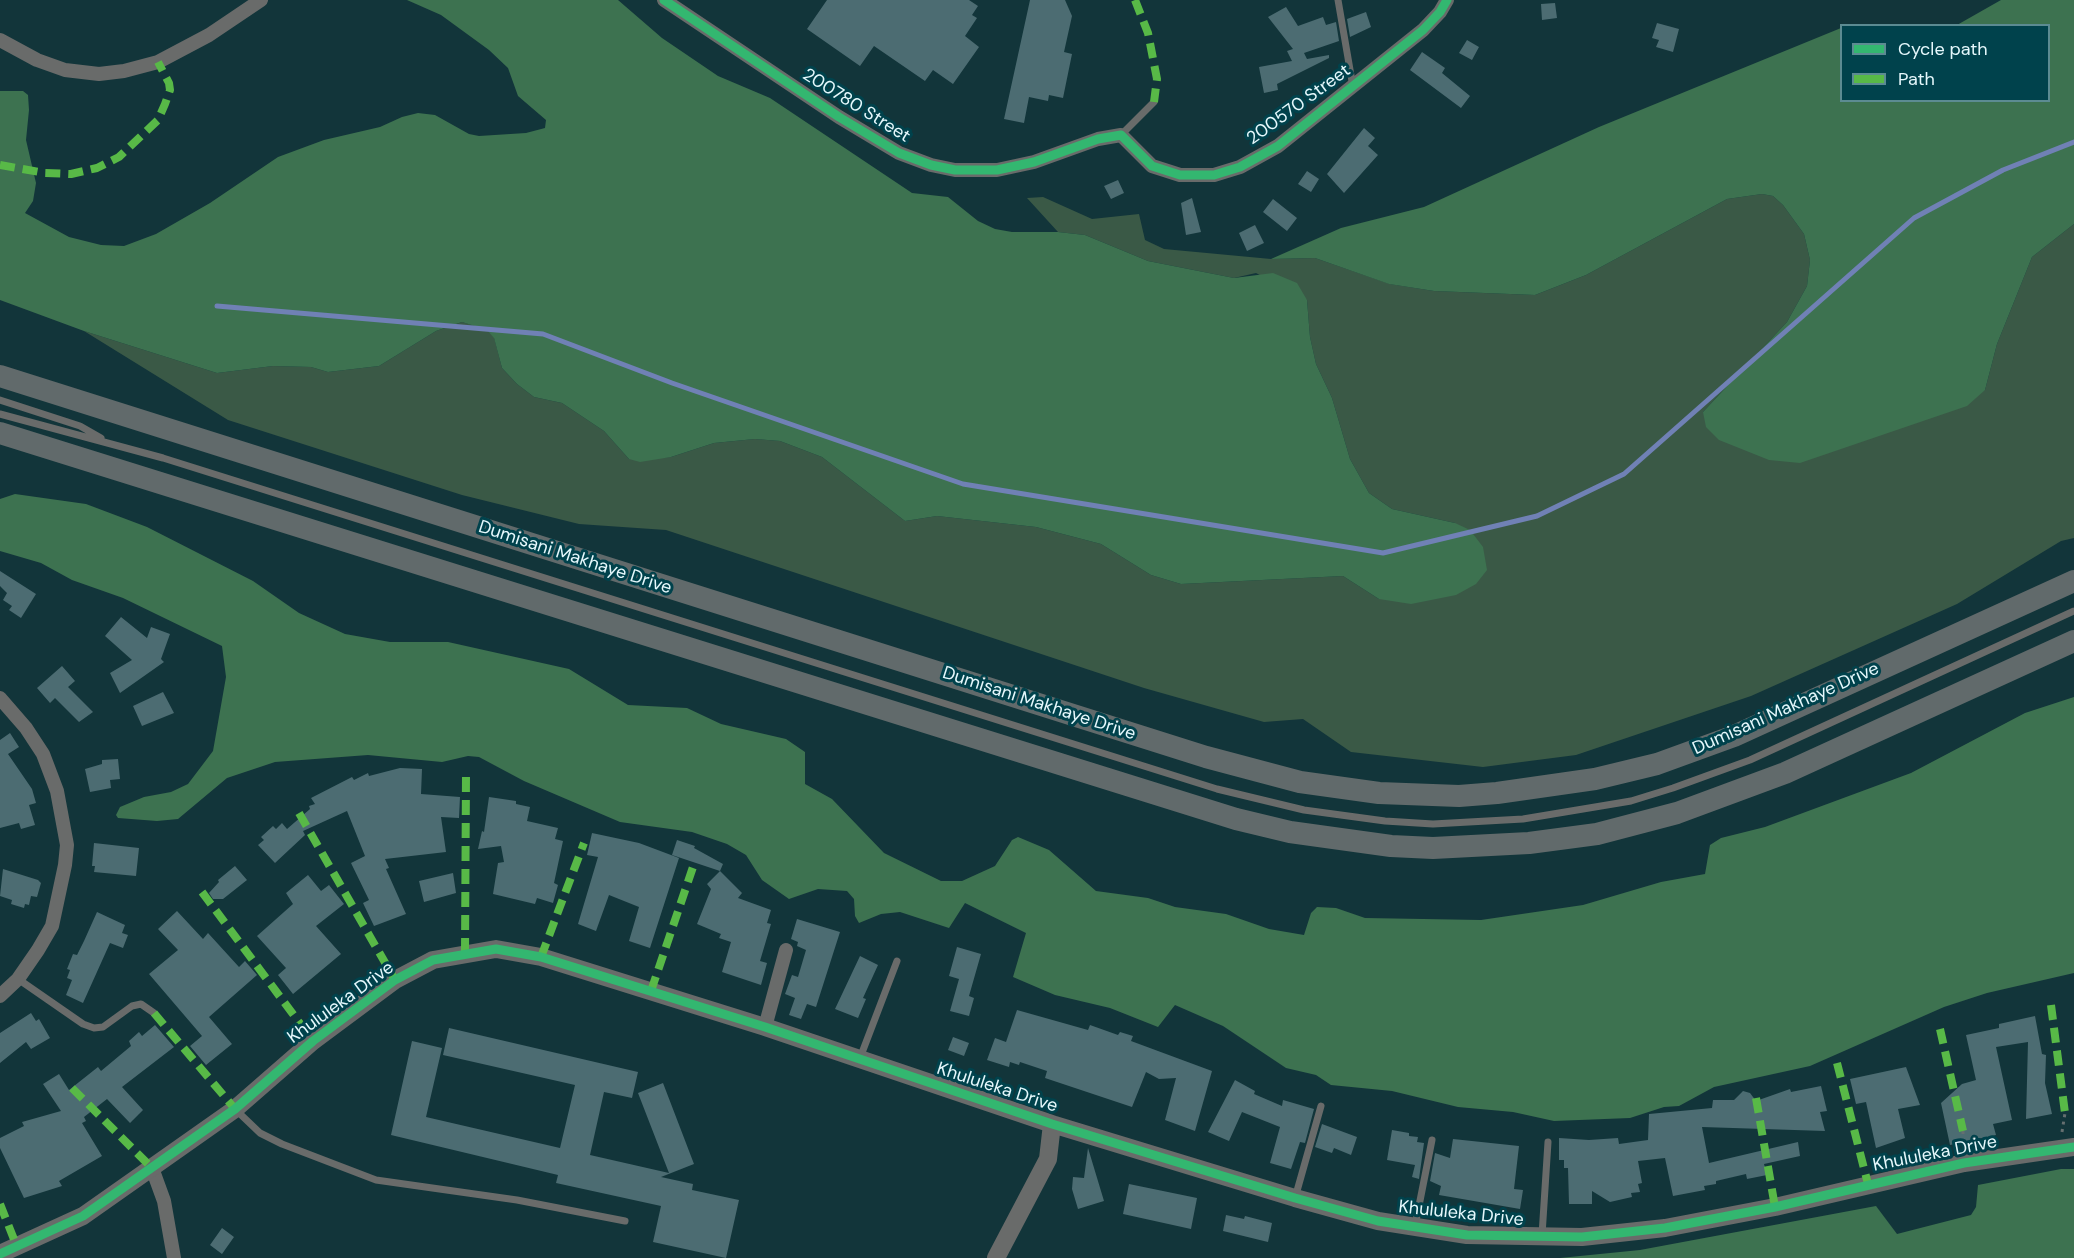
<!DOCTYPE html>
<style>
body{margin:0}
#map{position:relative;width:2074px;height:1258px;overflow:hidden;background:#12353a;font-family:"DM Sans",sans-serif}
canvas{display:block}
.legend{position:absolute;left:1840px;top:24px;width:210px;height:78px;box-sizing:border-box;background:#00424c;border:2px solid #5c8b92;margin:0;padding:8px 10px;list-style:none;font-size:18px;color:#e5f8fc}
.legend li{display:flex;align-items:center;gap:12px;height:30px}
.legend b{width:30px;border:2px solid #5c8b92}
</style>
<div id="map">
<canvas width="2074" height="1258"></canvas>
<ul class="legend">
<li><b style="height:8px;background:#33b770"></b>Cycle path</li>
<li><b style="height:8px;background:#58b947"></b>Path</li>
</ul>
</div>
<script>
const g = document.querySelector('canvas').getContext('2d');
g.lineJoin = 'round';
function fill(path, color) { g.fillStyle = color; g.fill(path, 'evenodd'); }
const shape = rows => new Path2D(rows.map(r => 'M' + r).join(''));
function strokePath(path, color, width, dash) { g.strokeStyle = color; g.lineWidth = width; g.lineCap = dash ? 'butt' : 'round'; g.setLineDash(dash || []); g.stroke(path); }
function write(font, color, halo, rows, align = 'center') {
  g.font = font + ' "DM Sans",sans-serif'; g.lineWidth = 6; g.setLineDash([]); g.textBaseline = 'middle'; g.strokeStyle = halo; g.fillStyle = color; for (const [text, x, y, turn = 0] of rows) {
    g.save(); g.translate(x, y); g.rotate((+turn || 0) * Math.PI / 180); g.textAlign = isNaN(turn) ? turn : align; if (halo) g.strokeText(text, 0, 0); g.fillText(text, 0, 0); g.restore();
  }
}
fill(shape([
 [1762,194,1773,196,1783,205,1804,234,1810,260,1807,286,1787,322,1703,412,1985,390,1997,344,2032,257,2074,224,2074,538,2061,541,1957,604,1751,696,1576,755,1483,767,1351,752,1303,719,1264,722,1144,688,666,530,579,524,462,495,228,420,84,331,217,373,273,366,311,367,328,372,379,366,436,331,462,322,487,329,494,337,502,368,517,384,534,397,562,403,604,431,629,459,671,457,714,443,755,439,780,441,822,457,905,521,937,516,1036,527,1101,544,1151,575,1181,584,1343,576,1379,599,1455,523,1392,509,1369,493,1350,459,1332,398,1316,364,1310,337,1307,300,1256,273,1234,278,1148,261,1085,235,1058,232,1027,198,1043,197,1092,219,1139,214,1145,240,1164,249,1271,259,1315,258,1390,284,1434,291,1535,295,1586,275,1727,199]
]), '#3a5946');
fill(shape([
 [407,0,618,0,662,38,718,76,770,98,912,193,948,197,978,221,995,229,1012,232,1058,232,1085,235,1148,261,1234,278,1273,273,1297,283,1307,300,1310,337,1316,364,1332,398,1350,459,1369,493,1392,509,1455,523,1470,530,1483,547,1487,570,1476,584,1456,595,1411,604,1379,599,1343,576,1181,584,1151,575,1101,544,1036,527,937,516,905,521,822,457,780,441,755,439,714,443,671,457,640,462,629,459,604,431,562,403,534,397,517,384,502,368,494,338,487,330,462,322,436,331,379,366,328,372,311,367,273,366,217,373,84,331,0,300,0,91,23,91,28,95,29,110,26,140,36,183,33,201,25,213,69,237,101,245,124,246,156,234,210,203,278,157,324,140,380,127,402,117,418,113,435,115,469,134,479,136,526,133,545,128,546,120,518,96,508,68,489,50,441,15],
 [2001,0,2074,0,2074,224,2032,257,1997,344,1985,390,1967,406,1800,463,1769,460,1719,440,1706,427,1703,412,1787,322,1807,286,1810,260,1804,234,1783,205,1773,196,1762,194,1727,199,1586,275,1535,295,1434,291,1389,284,1315,258,1271,259,1341,228,1424,207,1599,127,1841,28,1842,100,2048,100,2048,26,1957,25],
 [15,494,86,504,147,527,253,581,299,613,345,634,390,642,448,642,569,669,628,705,687,708,721,724,786,739,805,752,805,784,832,799,884,853,941,881,962,881,995,866,1012,840,1018,837,1049,850,1096,891,1148,898,1175,907,1226,914,1269,929,1304,935,1311,913,1317,907,1336,908,1365,918,1481,920,1583,905,1661,882,1705,874,1710,845,1721,838,1765,827,1911,773,2025,713,2074,697,2074,973,1987,993,1944,1007,1810,1066,1714,1087,1679,1106,1664,1107,1630,1118,1554,1121,1513,1112,1458,1107,1392,1091,1331,1085,1316,1075,1286,1068,1223,1026,1175,1005,1158,1027,1110,1008,1055,995,1013,977,1026,933,965,903,949,928,900,912,881,914,859,923,855,916,854,899,847,891,818,889,789,899,762,880,746,855,727,844,692,832,620,822,524,781,479,757,468,756,442,762,368,755,275,762,227,778,178,819,157,821,118,818,116,815,120,807,144,797,171,792,188,784,213,751,226,677,222,646,123,598,72,580,41,563,0,551,0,499],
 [2061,1169,2074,1169,2074,1258,1560,1258,1640,1250,1876,1206,1897,1234,1971,1215,1976,1207,1978,1185]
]), '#3d7250');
strokePath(shape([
 [217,306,543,334,672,383,963,484,1383,553,1537,516,1624,474,1914,218,2003,170,2074,142]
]), '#7081b5', 5);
fill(shape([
 [827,0,969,0,978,6,972,15,977,18,965,36,979,47,953,84,933,70,925,81,874,46,860,66,807,29],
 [1030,0,1065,0,1072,16,1064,52,1072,54,1063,98,1049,95,1048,101,1029,97,1024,123,1004,119],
 [1555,3,1557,18,1542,20,1541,4],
 [1286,7,1298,26,1323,17,1326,25,1336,22,1339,41,1304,53,1307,59,1329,55,1329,58,1277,84,1278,90,1264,93,1259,67,1292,61,1287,51,1293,49,1268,17],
 [1366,12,1371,27,1350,37,1347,19],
 [1657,23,1679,29,1673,52,1656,47,1659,40,1652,38],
 [1467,40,1479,47,1472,60,1459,53],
 [1422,52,1445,68,1442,73,1470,96,1461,108,1410,70],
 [1364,128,1375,138,1368,146,1378,155,1344,193,1327,174],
 [1307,171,1319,179,1311,192,1298,184],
 [1118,180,1124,193,1111,199,1104,186],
 [1192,198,1201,232,1186,235,1181,203],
 [1273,199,1297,218,1287,231,1263,212],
 [1255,225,1264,243,1247,251,1239,233],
 [0,571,36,594,21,618,9,610,12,606,3,600,7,593,0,586],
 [121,617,147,638,151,627,170,634,161,659,164,662,120,693,110,673,132,660,105,636],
 [62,666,75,681,68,687,93,712,79,722,55,698,50,703,37,688],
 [163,692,174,713,142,726,133,706],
 [10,733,19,747,8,754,32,789,36,803,29,805,35,825,21,829,19,823,0,828,0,740],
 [118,759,120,779,110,780,111,788,90,792,85,769,102,764,102,760],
 [400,768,422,769,421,794,460,797,459,818,441,817,446,852,385,859,389,868,386,869,406,914,374,926,363,903,369,900,351,863,365,856,347,811,303,831,305,835,275,863,258,845,264,840,261,837,273,826,276,829,282,823,287,829,310,809,309,806,315,804,311,798,352,777,354,780,368,773,369,776],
 [489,797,516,801,516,804,530,807,527,821,558,828,555,839,563,841,554,883,558,885,553,903,537,898,535,904,493,894,498,863,504,862,501,846,478,849,482,831,484,832],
 [592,833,639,843,679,858,650,948,629,941,639,907,609,895,596,931,578,924,598,857,587,855],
 [677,840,695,846,694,848,723,864,720,871,672,855],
 [94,843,139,848,136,876,94,872,95,866,92,866],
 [235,866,247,880,223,899,213,899,209,893,219,882,218,880],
 [3,869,38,880,41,883,37,897,31,896,29,905,25,904,24,908,11,904,12,900,0,896],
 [720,871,742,893,738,898,771,910,767,923,771,924,760,961,767,963,761,985,722,972,731,942,719,938,721,934,697,924,711,889,707,884],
 [453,873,456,893,424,902,419,881],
 [308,875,321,891,329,885,344,904,316,926,341,954,293,994,278,975,286,968,257,936,293,904,286,893],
 [177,911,203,939,208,933,239,967,245,961,257,975,209,1017,232,1044,206,1065,190,1046,202,1036,149,974,178,950,158,929],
 [97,912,125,925,122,933,128,935,123,948,110,943,83,1003,66,995,72,980,67,978,70,970,67,969,73,954,77,955,84,941],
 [797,919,840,932,816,1007,807,1004,801,1019,789,1015,795,998,785,994,792,975,798,977,806,950,797,946,798,942,791,939],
 [957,947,981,954,969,996,974,998,969,1016,950,1011,959,979,949,976],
 [860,956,878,965,863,998,866,999,858,1018,835,1009],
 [1017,1010,1088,1030,1090,1025,1118,1035,1120,1032,1133,1036,1131,1041,1212,1071,1195,1131,1165,1120,1176,1078,1159,1079,1146,1072,1132,1107,1045,1078,1047,1071,1020,1062,1019,1065,1010,1062,1009,1067,987,1060,995,1038,1006,1042],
 [31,1013,36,1021,39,1019,50,1038,31,1049,26,1042,0,1063,0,1033],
 [2035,1016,2042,1054,2046,1055,2045,1083,2052,1114,2026,1119,2028,1042,1996,1047,2012,1120,1993,1124,1996,1135,1950,1145,1941,1103,1962,1084,1976,1080,1966,1035,1999,1028,1999,1024],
 [155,1025,174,1047,122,1087,143,1110,130,1123,107,1099,84,1117,86,1121,82,1123,102,1156,59,1181,62,1186,24,1198,0,1148,0,1138,24,1126,22,1122,61,1111,43,1084,59,1074,69,1090,98,1067,101,1071,131,1046,129,1041,139,1032,142,1036],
 [449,1028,638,1072,632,1098,604,1092,590,1155,669,1173,638,1093,663,1083,694,1164,661,1177,693,1184,692,1190,739,1200,726,1258,653,1242,661,1206,556,1183,558,1175,391,1135,412,1041,442,1048,426,1117,560,1148,575,1085,443,1055],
 [953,1037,969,1043,964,1056,948,1050],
 [1906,1067,1920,1105,1898,1109,1905,1138,1876,1148,1866,1102,1856,1104,1850,1079],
 [1235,1080,1255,1091,1254,1094,1282,1106,1283,1100,1314,1109,1305,1143,1300,1142,1291,1169,1270,1163,1280,1127,1242,1112,1229,1141,1208,1132],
 [1821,1086,1827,1111,1820,1112,1825,1131,1702,1127,1709,1163,1798,1142,1800,1156,1764,1164,1767,1175,1747,1179,1746,1174,1716,1181,1716,1184,1704,1186,1705,1190,1673,1196,1665,1158,1638,1161,1642,1183,1638,1184,1640,1192,1631,1193,1632,1197,1610,1202,1592,1191,1592,1204,1569,1204,1568,1168,1564,1168,1564,1160,1559,1160,1559,1138,1589,1140,1618,1138,1619,1144,1648,1140,1649,1114,1712,1108,1713,1100,1734,1100,1743,1091,1750,1093,1756,1101,1790,1089,1791,1092],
 [1322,1124,1357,1137,1351,1155,1334,1148,1332,1153,1315,1147],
 [1392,1130,1409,1133,1409,1136,1418,1137,1417,1142,1424,1143,1419,1179,1412,1177,1415,1165,1387,1160],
 [1453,1139,1519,1146,1514,1189,1523,1190,1520,1209,1439,1195,1441,1186,1430,1181,1435,1153,1450,1158],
 [1088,1148,1104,1201,1078,1209,1072,1189,1073,1177,1084,1178],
 [1129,1184,1197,1198,1191,1229,1123,1214],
 [1226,1215,1244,1219,1245,1216,1272,1223,1268,1242,1223,1231],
 [222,1228,234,1237,222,1254,210,1245]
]), '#4c6c72');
strokePath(shape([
 [1963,1131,1963,1146],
 [2062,1132,2065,1113]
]), '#656f70', 3, [3, 4.5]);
strokePath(shape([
 [1338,0,1353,87],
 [1121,135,1154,102],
 [0,400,80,426,101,438],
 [0,414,163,458,1217,789,1304,810,1385,821,1433,824,1523,819,1631,801,1673,788,1750,760,2074,611],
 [18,979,83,1024,94,1028,103,1027,132,1006,141,1004,154,1013],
 [860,1058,897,961],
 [237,1111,260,1133,282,1144,376,1180,517,1200,625,1221],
 [1295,1198,1321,1106],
 [1415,1226,1432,1140],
 [1542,1235,1548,1142]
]), '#696b6a', 7);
strokePath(shape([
 [664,0,839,117,899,153,931,165,955,170,997,170,1034,162,1098,139,1121,135,1152,166,1180,175,1214,175,1240,167,1278,146,1423,30,1440,12,1447,0],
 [0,40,37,60,65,70,99,74,124,71,158,62,209,35,261,0],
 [0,698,26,728,43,754,57,791,67,845,65,865,52,926,38,950,18,979,0,996],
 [765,1027,786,950],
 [152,1168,164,1201,174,1258]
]), '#696b6a', 14);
strokePath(shape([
 [0,1254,83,1216,235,1109,313,1041,395,980,433,960,496,949,541,957,765,1027,1052,1124,1295,1198,1378,1221,1467,1235,1582,1237,1665,1228,1775,1207,1964,1163,2074,1147],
 [996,1258,1048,1159,1052,1124]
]), '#696b6a', 18);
strokePath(shape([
 [0,376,1206,757,1300,782,1379,793,1459,796,1497,793,1595,779,1657,764,1734,736,2074,581],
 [0,433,1236,819,1290,832,1391,846,1433,848,1529,843,1597,834,1677,813,1785,773,2074,641]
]), '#616a6b', 22);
strokePath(shape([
 [1135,0,1148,33,1157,79,1154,102],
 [0,165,45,173,71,174,97,168,119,157,158,120,165,104,170,90,169,83,158,62],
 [299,813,395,980],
 [202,892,313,1041],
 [465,953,466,775],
 [541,957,584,843],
 [651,991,693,867],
 [2051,1005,2065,1113],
 [154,1013,235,1109],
 [1940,1029,1963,1131],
 [1837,1063,1868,1184],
 [72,1088,152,1168],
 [1756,1098,1775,1207],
 [0,1204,17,1247]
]), '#58b947', 8, [15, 8]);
strokePath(shape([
 [664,0,839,117,899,153,931,165,955,170,997,170,1034,162,1098,139,1121,135,1152,166,1180,175,1214,175,1240,167,1278,146,1423,30,1440,12,1447,0],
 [0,1254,83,1216,235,1109,313,1041,395,980,433,960,496,949,541,957,765,1027,1052,1124,1295,1198,1378,1221,1467,1235,1582,1237,1665,1228,1775,1207,1964,1163,2074,1147]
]), '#33b770', 9);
write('18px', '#e5f8fc', '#00424c', [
 ["200570 Street",1299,105,-36],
 ["200780 Street",856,106,32],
 ["Dumisani Makhaye Drive",575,558,18],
 ["Dumisani Makhaye Drive",1039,704,18],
 ["Dumisani Makhaye Drive",1786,709,-24],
 ["Khululeka Drive",341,1003,-36],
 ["Khululeka Drive",997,1088,18],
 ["Khululeka Drive",1935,1154,-11],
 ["Khululeka Drive",1461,1214,6]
]);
</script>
